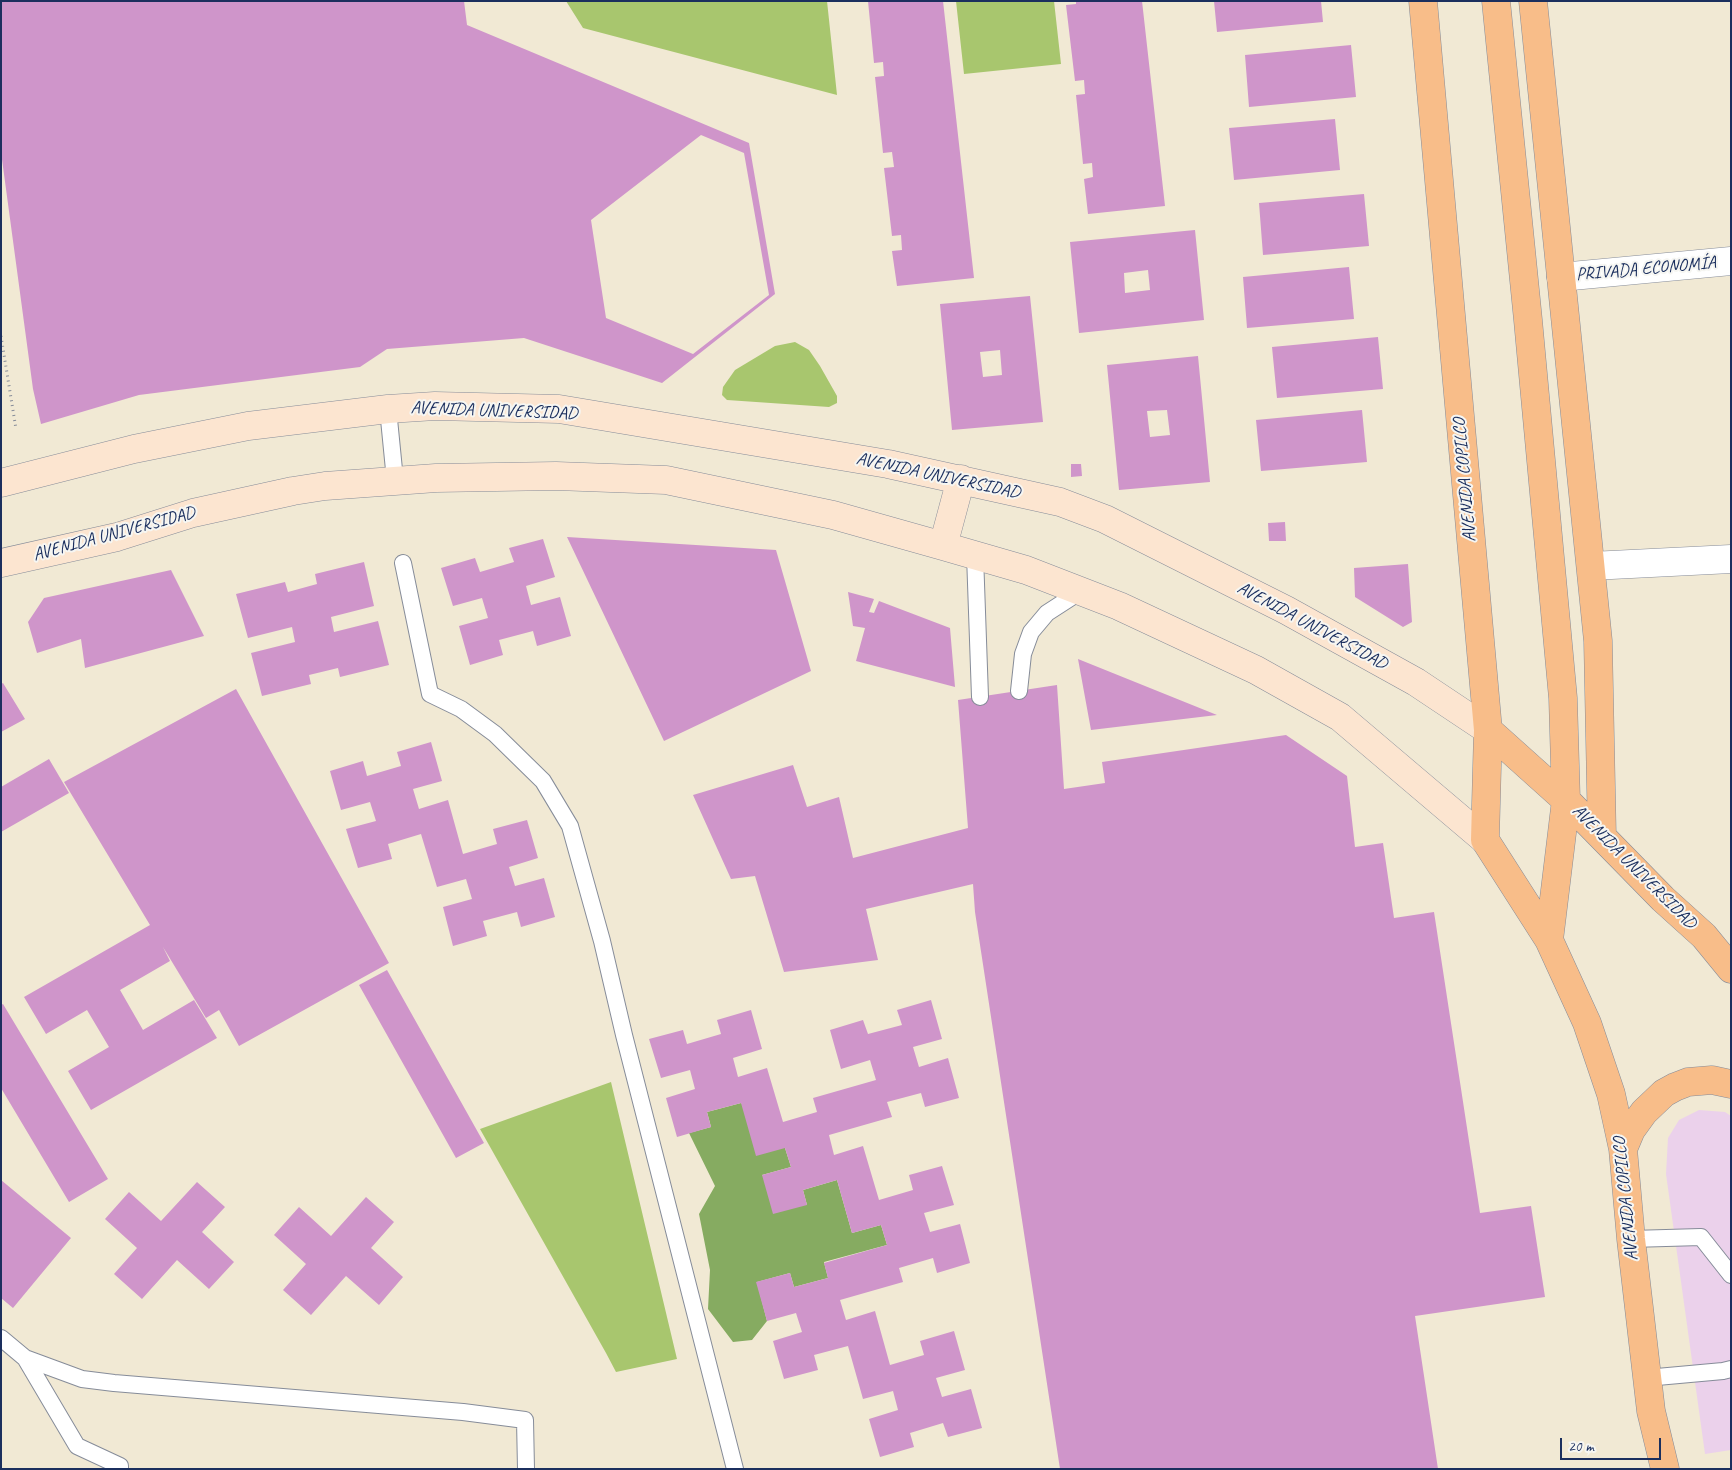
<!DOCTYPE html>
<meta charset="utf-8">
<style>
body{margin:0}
#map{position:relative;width:1732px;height:1470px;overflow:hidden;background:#f1e9d4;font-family:Caveat,sans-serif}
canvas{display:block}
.frame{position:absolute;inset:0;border:2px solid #1b2f5e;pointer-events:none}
.scale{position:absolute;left:1560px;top:1438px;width:101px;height:22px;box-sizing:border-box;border:2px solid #1b2f5e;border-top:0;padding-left:6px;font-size:15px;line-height:18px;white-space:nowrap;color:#1b2f5e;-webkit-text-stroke:4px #f6f6f2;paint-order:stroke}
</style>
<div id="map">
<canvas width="1732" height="1470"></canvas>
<div class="frame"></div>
<div class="scale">20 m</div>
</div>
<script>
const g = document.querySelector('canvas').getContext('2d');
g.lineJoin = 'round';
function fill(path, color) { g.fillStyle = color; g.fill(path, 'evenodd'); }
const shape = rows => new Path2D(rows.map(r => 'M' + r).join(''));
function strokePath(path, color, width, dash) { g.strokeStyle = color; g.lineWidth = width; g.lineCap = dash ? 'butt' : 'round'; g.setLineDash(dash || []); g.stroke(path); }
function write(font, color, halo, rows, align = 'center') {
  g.font = font + ' Caveat,sans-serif'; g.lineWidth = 4; g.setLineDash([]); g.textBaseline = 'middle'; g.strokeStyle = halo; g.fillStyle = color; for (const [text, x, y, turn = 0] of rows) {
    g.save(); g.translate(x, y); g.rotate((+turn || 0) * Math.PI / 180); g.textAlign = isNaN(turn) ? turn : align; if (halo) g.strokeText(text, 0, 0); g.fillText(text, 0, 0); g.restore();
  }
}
fill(shape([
 [1699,1110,1725,1112,1731,1116,1731,1450,1705,1454,1666,1174,1668,1138,1679,1120]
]), '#ebd1eb');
fill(shape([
 [566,1,827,1,837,95,583,28],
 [956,1,1054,1,1061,64,964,74],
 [795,342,809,350,820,366,837,396,837,403,829,407,727,400,722,395,723,387,735,370,775,346],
 [611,1082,677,1359,616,1372,606,1353,480,1129]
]), '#a8c66e');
fill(shape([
 [741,1103,785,1148,791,1167,762,1175,807,1205,803,1190,837,1180,852,1233,881,1225,887,1245,824,1262,828,1278,794,1287,790,1273,757,1282,767,1321,752,1340,733,1342,708,1309,710,1270,699,1214,715,1186,689,1133,711,1127,707,1112]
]), '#86ab61');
fill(shape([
 [1,1,464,1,467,25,749,143,775,294,662,383,524,338,387,349,360,367,139,395,41,424,33,389,1,152],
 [701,135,744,153,769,295,693,354,606,318,591,220],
 [868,1,943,1,974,278,897,286,892,251,902,250,901,235,892,236,884,168,894,167,892,152,883,153,875,77,884,76,883,62,874,63],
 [1076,1,1142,1,1165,206,1088,214,1084,179,1093,177,1092,163,1083,164,1076,95,1085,94,1084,80,1075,81,1066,5,1076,4],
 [1214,1,1321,1,1323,22,1217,32],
 [1351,45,1356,97,1249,107,1245,55],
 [1335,119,1340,170,1234,180,1229,128],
 [1364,194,1369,246,1263,255,1259,203],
 [1195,230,1204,320,1079,333,1070,242],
 [1148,270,1150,290,1125,293,1124,273],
 [1349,267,1354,319,1247,328,1243,277],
 [1030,296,1043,422,952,430,940,304],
 [1000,350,1002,375,983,377,980,352],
 [1378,337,1383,389,1277,398,1272,347],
 [1198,356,1210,482,1119,490,1107,365],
 [1167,410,1170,435,1150,437,1147,411],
 [1362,410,1367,462,1261,471,1256,420],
 [1071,464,1081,464,1082,476,1071,477],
 [1285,522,1286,541,1269,541,1268,523],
 [567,537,776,550,811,671,664,741],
 [543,539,555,577,526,586,531,605,560,597,571,636,537,646,533,631,499,640,503,655,470,665,459,626,488,618,482,598,453,606,441,568,475,558,480,572,514,562,509,548],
 [364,562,374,606,331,617,334,632,378,621,389,665,340,677,338,668,309,675,311,684,262,696,251,653,295,642,292,627,248,638,236,594,285,582,288,592,317,584,315,574],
 [1408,564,1412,622,1403,627,1355,597,1354,568],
 [171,570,204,636,85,668,81,639,37,653,28,622,44,598],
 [848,592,874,599,869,612,874,613,879,601,950,628,955,687,856,661,865,628,853,626],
 [1078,659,1217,715,1091,730],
 [3,683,25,719,1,732,1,684],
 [1057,685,1064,789,1105,783,1102,762,1286,735,1347,776,1355,847,1383,843,1394,918,1434,912,1480,1213,1531,1206,1545,1297,1415,1316,1438,1469,1060,1469,975,912,973,884,866,909,878,960,784,972,755,876,731,879,693,795,793,765,807,807,839,797,853,858,968,828,958,700],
 [236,689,389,963,239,1046,219,1010,206,1018,163,947,170,961,120,990,143,1030,194,1000,217,1038,91,1110,68,1071,109,1047,87,1010,46,1034,24,997,150,925,64,782],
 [431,742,442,781,413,789,419,809,448,800,463,854,497,844,493,829,527,820,538,858,509,867,515,886,544,878,555,917,521,927,517,912,483,921,487,936,453,946,443,907,472,899,466,879,437,887,421,834,388,844,392,859,358,868,346,829,376,821,370,802,341,810,330,771,363,761,367,776,401,766,397,752],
 [49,759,69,793,1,832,1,787],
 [387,970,484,1143,456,1158,359,985],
 [931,1000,942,1039,913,1047,919,1067,948,1058,959,1098,925,1107,921,1093,887,1102,892,1117,829,1135,834,1155,863,1146,879,1200,913,1190,909,1175,942,1166,954,1205,924,1213,930,1232,960,1224,970,1263,937,1273,933,1258,899,1268,903,1282,840,1300,846,1320,875,1311,890,1365,924,1355,920,1341,954,1331,965,1370,936,1378,942,1397,971,1389,982,1428,948,1437,943,1423,910,1433,914,1447,880,1457,869,1419,898,1410,893,1391,863,1399,848,1346,814,1355,818,1370,784,1379,773,1341,802,1332,796,1313,767,1321,756,1282,790,1273,794,1287,828,1278,824,1263,887,1245,881,1225,852,1233,837,1180,803,1190,807,1205,773,1214,762,1175,791,1167,785,1148,756,1156,741,1103,707,1112,711,1127,677,1137,666,1098,695,1089,690,1070,661,1078,649,1039,683,1030,687,1044,721,1034,717,1020,751,1010,762,1049,733,1058,738,1077,767,1068,783,1122,817,1112,813,1098,876,1080,870,1060,841,1069,830,1030,863,1020,868,1034,902,1025,897,1010],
 [3,1004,108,1179,69,1202,1,1088,1,1005],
 [1,1180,71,1238,13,1308,1,1298],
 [197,1182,225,1207,202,1232,234,1262,209,1289,177,1260,142,1299,114,1274,137,1248,105,1219,129,1192,161,1221],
 [366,1197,394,1222,371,1248,403,1277,379,1305,346,1276,311,1315,283,1290,306,1264,274,1235,299,1207,331,1236]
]), '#cf95ca');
const service = shape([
 [388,409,395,480],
 [975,555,980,697],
 [403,563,430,694,461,709,495,734,543,781,570,826,602,941,624,1035,735,1469],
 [1019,691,1023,654,1031,632,1047,613,1081,591],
 [1631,1239,1701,1237,1731,1275],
 [1,1338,25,1358,77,1446,120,1466,120,1469],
 [25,1358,82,1379,114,1383,463,1412,525,1420,526,1469],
 [1646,1378,1723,1371,1731,1369]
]);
const minor = shape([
 [1561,277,1731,261],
 [1591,566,1731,559]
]);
const secondary = shape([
 [1,483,134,449,248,426,388,409,435,406,559,409,888,464,1060,502,1105,519,1286,610,1416,682,1488,730],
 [943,546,961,479],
 [1,563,117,537,193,513,293,491,325,486,436,478,556,476,666,480,833,515,943,546,1026,570,1119,606,1256,670,1340,717,1485,840]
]);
const primary = shape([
 [1423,1,1488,730,1485,840,1549,940,1587,1023,1611,1094,1623,1149,1631,1239,1651,1411,1665,1469],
 [1496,1,1528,320,1563,698,1566,800,1549,940],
 [1533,1,1598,641,1602,836],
 [1488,730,1566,800,1663,899,1704,936,1731,969],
 [1623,1149,1631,1130,1644,1112,1664,1093,1675,1087,1688,1082,1712,1080,1731,1084]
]);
strokePath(service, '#868c99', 18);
strokePath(minor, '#868c99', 29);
strokePath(secondary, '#868c99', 29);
strokePath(primary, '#868c99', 29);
strokePath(shape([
 [1,336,16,429]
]), '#868c99', 3, [1, 4]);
strokePath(service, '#fff', 16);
strokePath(minor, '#fff', 28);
strokePath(secondary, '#fce5d0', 28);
strokePath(primary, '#f8bd89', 28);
write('18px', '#1b2f5e', '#f6f6f2', [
 ["PRIVADA ECONOMÍA",1646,269,-5],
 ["AVENIDA UNIVERSIDAD",494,411,2],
 ["AVENIDA UNIVERSIDAD",938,476,12],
 ["AVENIDA COPILCO",1465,480,-95],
 ["AVENIDA UNIVERSIDAD",114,534,-15],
 ["AVENIDA UNIVERSIDAD",1312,626,28],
 ["AVENIDA UNIVERSIDAD",1634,867,45],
 ["AVENIDA COPILCO",1626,1199,-96]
]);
</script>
